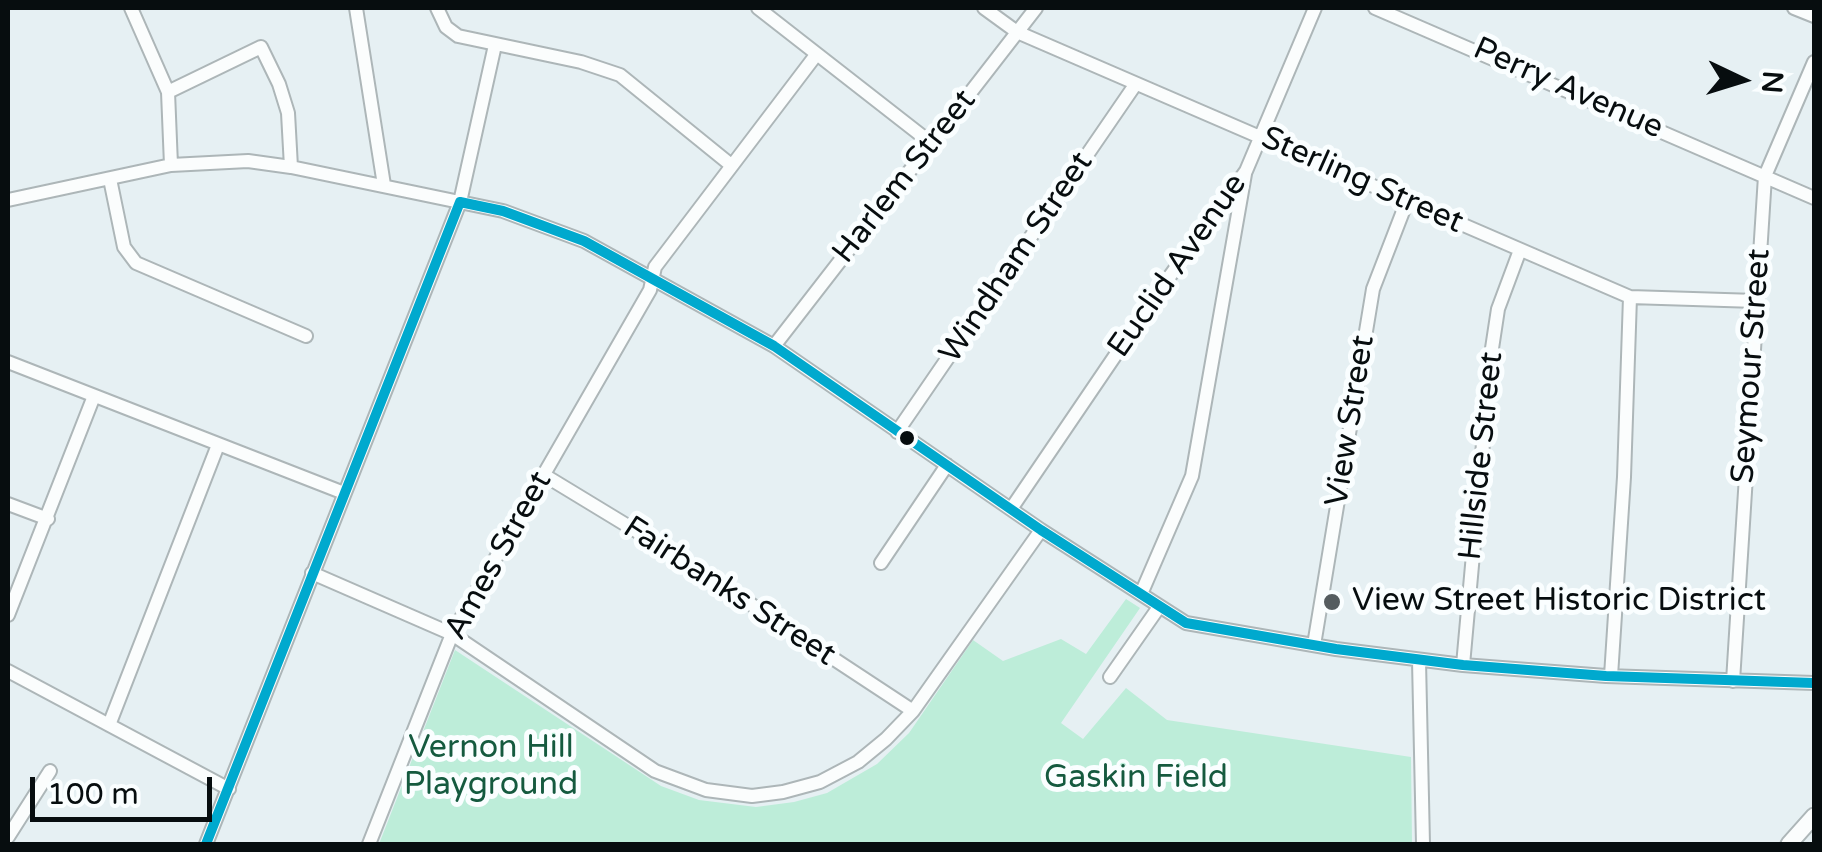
<!DOCTYPE html>
<style>
body{margin:0}
#map{position:relative;width:1822px;height:852px;overflow:hidden;background:#e6f0f3;font-family:"Varela Round",sans-serif}
canvas{display:block}
.frame{position:absolute;inset:0;border:10px solid #070d0f;pointer-events:none}
.north{position:absolute;left:1692px;top:30px;width:100px;height:100px;-webkit-text-stroke:8px #fafeff;paint-order:stroke;rotate:94deg;font-size:28px;font-weight:700;line-height:40px;text-align:center;color:#070d0f}
.north::after{content:'';display:block;margin:auto;width:35px;height:45px;background:#070d0f;clip-path:polygon(50% 0,100% 100%,50% 72%,0 100%)}
.scale{position:absolute;left:30px;top:777px;width:182px;height:45px;box-sizing:border-box;border:5px solid #070d0f;border-top:0;padding-left:12px;font-size:30px;line-height:35px;white-space:nowrap;color:#070d0f;-webkit-text-stroke:8px #fafeff;paint-order:stroke}
</style>
<div id="map">
<canvas width="1822" height="852"></canvas>
<div class="frame"></div>
<div class="north">N</div>
<div class="scale">100 m</div>
</div>
<script>
const g = document.querySelector('canvas').getContext('2d');
g.lineJoin = 'round';
function fill(path, color) { g.fillStyle = color; g.fill(path, 'evenodd'); }
const shape = rows => new Path2D(rows.map(r => 'M' + r).join(''));
function strokePath(path, color, width, dash) { g.strokeStyle = color; g.lineWidth = width; g.lineCap = dash ? 'butt' : 'round'; g.setLineDash(dash || []); g.stroke(path); }
function write(font, color, halo, rows, align = 'center') {
  g.font = font + ' "Varela Round",sans-serif'; g.lineWidth = 10; g.setLineDash([]); g.textBaseline = 'middle'; g.strokeStyle = halo; g.fillStyle = color; for (const [text, x, y, turn = 0] of rows) {
    g.save(); g.translate(x, y); g.rotate((+turn || 0) * Math.PI / 180); g.textAlign = isNaN(turn) ? turn : align; if (halo) g.strokeText(text, 0, 0); g.fillText(text, 0, 0); g.restore();
  }
}
fill(shape([
 [1126,599,1140,608,1061,723,1083,739,1126,688,1167,720,1411,757,1412,844,379,844,455,650,661,786,699,800,756,807,794,802,827,793,877,764,909,733,973,640,1003,661,1061,639,1086,654]
]), '#bdedd9');
const minor = shape([
 [131,8,168,92,171,165],
 [356,8,384,185],
 [437,8,446,27,458,36,581,62,620,75,731,165],
 [758,8,931,143],
 [984,8,1017,32,1630,297,1756,301],
 [1375,8,1814,198],
 [1794,8,1814,16],
 [168,92,261,47,279,84,288,113,291,167],
 [110,179,124,247,136,263,306,336],
 [8,200,171,165,248,161,291,167,503,211,584,241,774,346,1041,530,1186,623,1336,649,1463,665,1606,676,1814,683],
 [774,346,1036,8],
 [8,362,344,493],
 [897,432,1135,85],
 [544,475,679,557,913,711],
 [8,504,48,519],
 [1011,509,1157,294,1246,171,1315,8],
 [881,563,947,465],
 [312,573,452,634,655,771,706,790,752,796,783,792,820,782,858,762,886,739,913,711,1041,530],
 [1141,594,1192,476,1245,174],
 [8,615,94,396],
 [1314,645,1373,289,1407,201],
 [1419,661,1423,844],
 [1463,665,1491,355,1498,309,1520,250],
 [8,671,229,789],
 [1611,676,1624,477,1630,297],
 [1110,677,1159,607],
 [1733,681,1765,176,1814,62],
 [109,725,218,445],
 [8,837,50,771],
 [206,844,460,202,495,45],
 [369,844,452,634,650,290,655,267,816,55]
]);
const major = shape([
 [1789,844,1814,816]
]);
strokePath(minor, '#adb6b8', 16);
strokePath(major, '#adb6b8', 19);
strokePath(minor, '#fbfdfd', 12);
strokePath(major, '#fbfdfd', 15);
strokePath(shape([
 [206,844,460,202,503,211,584,241,774,346,1041,530,1186,623,1336,649,1463,665,1606,676,1814,683]
]), '#00a9ce', 10);
for (const [x, y, r, color] of [
 [907,438,9,"#070d0f"],
 [1332,602,10,"#555c5f"]
]) { const dot = new Path2D(); dot.arc(x, y, r, 0, 2 * Math.PI); g.fillStyle = color; g.fill(dot); strokePath(dot, '#fafeff', 4); }
write('32px', '#070d0f', '#fafeff', [
 ["Perry Avenue",1568,89,24],
 ["Harlem Street",905,177,-52],
 ["Sterling Street",1362,181,24],
 ["Windham Street",1017,258,-56],
 ["Euclid Avenue",1178,266,-55],
 ["Seymour Street",1752,366,-86],
 ["View Street",1351,421,-81],
 ["Hillside Street",1482,456,-84],
 ["Ames Street",499,556,-61],
 ["Fairbanks Street",729,592,33]
]);
write('32px', '#070d0f', '#fafeff', [
 ["View Street Historic District",1352,602]
], 'left');
write('32px', '#155a3f', '#fafeff', [
 ["Vernon Hill",491,749],
 ["Playground",491,786],
 ["Gaskin Field",1136,779]
]);
</script>
